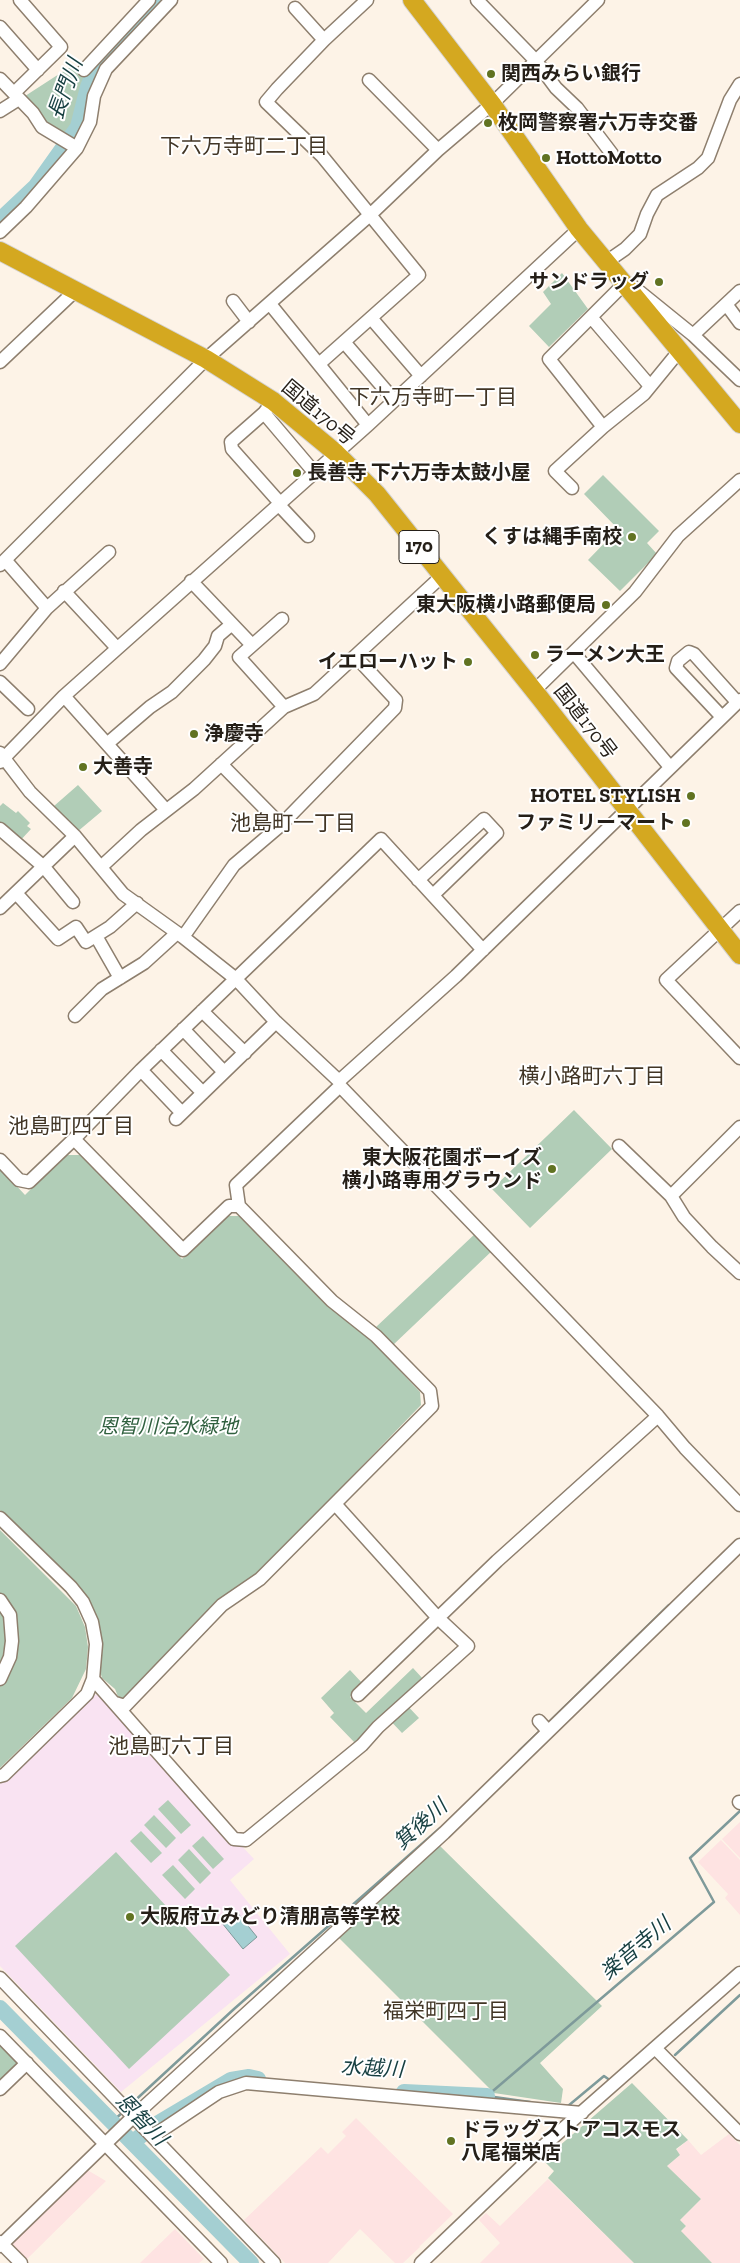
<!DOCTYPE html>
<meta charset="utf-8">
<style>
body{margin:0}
canvas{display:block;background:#fdf3e7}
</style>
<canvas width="740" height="2263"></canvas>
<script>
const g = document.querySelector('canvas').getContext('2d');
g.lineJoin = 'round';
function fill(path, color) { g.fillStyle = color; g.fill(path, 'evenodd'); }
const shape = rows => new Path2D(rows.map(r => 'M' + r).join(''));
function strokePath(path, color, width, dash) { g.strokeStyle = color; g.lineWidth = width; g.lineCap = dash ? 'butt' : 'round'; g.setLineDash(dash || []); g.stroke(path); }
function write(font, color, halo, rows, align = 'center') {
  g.font = font + ' "Zilla Slab","Noto Sans JP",serif'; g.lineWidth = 4; g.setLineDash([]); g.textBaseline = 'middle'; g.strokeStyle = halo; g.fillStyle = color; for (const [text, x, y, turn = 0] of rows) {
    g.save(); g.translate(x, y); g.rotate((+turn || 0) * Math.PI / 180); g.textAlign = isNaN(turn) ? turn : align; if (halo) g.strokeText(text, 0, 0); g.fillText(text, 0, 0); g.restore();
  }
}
fill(shape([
 [740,1822,740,1858,722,1839],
 [721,1840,740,1860,740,1915,725,1898,728,1894,698,1862],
 [356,2118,453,2214,420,2246,419,2245,420,2247,403,2263,395,2263,360,2229,328,2263,285,2263,244,2220,321,2147,328,2154,346,2136,342,2132],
 [729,2134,740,2145,740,2263,712,2263,681,2232,686,2226,680,2220,701,2199,667,2166,680,2155,676,2150,688,2140,701,2155],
 [84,2168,106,2181,27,2259,10,2243],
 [548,2179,634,2263,480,2263,500,2243,479,2220,486,2213,500,2226],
 [175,2229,204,2259,199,2263,140,2263]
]), '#fee3e2');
fill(shape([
 [93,1695,100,1695,254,1859,230,1880,290,1954,121,2092,0,1966,0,1784]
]), '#f9e3f2');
fill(shape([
 [73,65,84,76,70,131,66,138,48,127,22,98],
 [562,273,588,309,549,347,529,326,551,304,543,292],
 [603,475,659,531,647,543,657,554,620,591,588,560,618,529,584,494],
 [78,785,102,811,77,832,54,806],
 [3,803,16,813,18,811,30,823,27,826,31,829,18,843,0,827,0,806],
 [574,1110,612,1149,530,1228,492,1189],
 [65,1155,81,1155,182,1259,227,1216,243,1216,370,1339,420,1392,421,1405,334,1495,303,1531,261,1570,225,1597,125,1700,119,1699,115,1689,102,1678,100,1671,102,1647,76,1585,0,1510,0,1168,25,1195],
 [477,1232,494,1249,393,1345,376,1327],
 [0,1530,76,1606,85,1627,88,1647,86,1669,72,1698,0,1768],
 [413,1668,424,1680,403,1701,419,1718,402,1733,384,1714,355,1743,330,1717,334,1713,321,1698,350,1670,363,1684,350,1697,366,1713],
 [168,1800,191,1825,181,1834,158,1809],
 [154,1815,176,1838,166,1848,144,1825],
 [141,1831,162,1853,151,1863,130,1841],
 [203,1836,224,1859,213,1869,192,1846],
 [438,1844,602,2006,540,2063,563,2089,561,2103,494,2093,338,1937],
 [189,1849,211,1873,200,1884,178,1860],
 [116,1852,230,1975,129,2069,15,1946],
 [173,1865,195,1889,185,1899,162,1875],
 [0,2043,21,2064,0,2084],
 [632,2083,688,2140,676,2149,680,2155,667,2166,701,2199,680,2220,686,2226,681,2231,712,2263,634,2263,548,2178,554,2171,543,2160]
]), '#b1cdb7');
const water = shape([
 [236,1911,257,1937,243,1949,222,1923,236,1911]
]);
fill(water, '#a4cfd2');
strokePath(water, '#7e9a9a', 1);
strokePath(shape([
 [548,1723,669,1605],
 [519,1751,542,1729],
 [675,2055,740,1995],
 [487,2096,714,1902,690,1858,740,1811],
 [487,2096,530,2102],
 [129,2106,234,2009,440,1828],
 [568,2106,604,2076,611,2081],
 [113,2121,123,2112]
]), '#7e9a9a', 2.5);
strokePath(shape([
 [0,220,36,186,78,127,88,87,99,58,160,0],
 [0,2008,251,2263],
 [404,2092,487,2096],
 [133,2142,152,2127,231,2080,249,2077,258,2079]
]), '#a4cfd2', 16);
const minor = shape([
 [477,0,536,61,556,88,577,108,612,154],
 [295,8,324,40],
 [0,27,38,70],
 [84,70,149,0],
 [0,79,33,113,42,127,77,148],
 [369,80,438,150],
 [14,93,61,47,20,0],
 [0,111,19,99],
 [0,232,26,207,77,148,90,122,94,96,106,69,171,0],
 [603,259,612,258,625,249,640,234,647,214,657,195,698,168,708,158,730,100,740,84],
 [630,284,693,335,740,380],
 [233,301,249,322],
 [270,304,368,425],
 [726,304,740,323],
 [591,317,650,386],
 [371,318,421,376],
 [693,335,740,291],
 [344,342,394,400],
 [0,362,76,290],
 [319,364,419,275,322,156,266,102,277,89,324,40,367,0],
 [273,401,264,413,231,442,232,449,280,503],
 [264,413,314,472],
 [603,427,644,394,680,350],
 [572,488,555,471,603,427,549,359,624,284],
 [278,504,308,536],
 [6,561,47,608],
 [0,565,206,359,371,214,438,150,492,104,598,0],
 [64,591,117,648],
 [282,619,239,657,284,707],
 [232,624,252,645],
 [574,653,670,767],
 [0,664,47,608,109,552],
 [0,682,28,709],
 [534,691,635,592,678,536,740,480],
 [64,696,166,810],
 [722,717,676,668,678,661,689,652,694,654,737,702],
 [108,743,150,707,172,692,204,660,215,646,218,636,232,624,191,581],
 [0,753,30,792,75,836,123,894,183,937,236,979,276,1022,339,1081,340,1086,658,1416,685,1448,740,1505],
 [0,762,64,696,368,425,579,229],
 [221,764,281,825],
 [0,829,44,867,73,902],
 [101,867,141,830,194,789,284,707,314,694,442,576],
 [418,880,484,819,497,833,433,895],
 [16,893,58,939,76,927,86,942,110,927,137,903],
 [0,908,75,836],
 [740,911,666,980,740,1058],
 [96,936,120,978],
 [183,937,234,865,281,825,395,708,396,700,356,657],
 [202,1011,245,1053],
 [75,1016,102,989,144,963,177,933],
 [183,1029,224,1072],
 [161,1050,203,1093],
 [141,1070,182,1113],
 [339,1081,456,976,740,700],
 [176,1119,276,1022],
 [74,1139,141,1070,381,839,483,950],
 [619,1146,671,1196,684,1217,712,1247,740,1273],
 [0,1160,19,1180,29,1182,74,1139,183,1250,229,1206,239,1206],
 [671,1196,740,1127],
 [0,1518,71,1587,83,1602,92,1622,96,1644,93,1679,87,1694,4,1775,0,1776],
 [0,1600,10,1615,12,1641,10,1657,0,1679],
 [93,1679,234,1839,246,1840,362,1745,378,1727,468,1646,438,1618,336,1505],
 [358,1695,497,1561,658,1416],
 [115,1703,125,1706,222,1605,260,1579,432,1406,430,1391,376,1336,332,1301,239,1206,236,1185,340,1086],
 [539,1721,548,1731],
 [739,1802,740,1803],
 [0,1978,274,2263],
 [0,2036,221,2263],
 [655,2048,740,2134],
 [0,2089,27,2063],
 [153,2136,219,2092,246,2083,582,2113],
 [0,2242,21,2263],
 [0,2246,134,2116,444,1833,740,1545],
 [421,2263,540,2149,740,1973]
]);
const highway = shape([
 [412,0,492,104,579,229,740,424],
 [0,251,206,359,273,401,336,453,377,494,540,698,740,955]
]);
strokePath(minor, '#8e7f6e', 15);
strokePath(highway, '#d3d2d1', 20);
strokePath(minor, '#fff', 12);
strokePath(highway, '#d4a820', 18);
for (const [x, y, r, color] of [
 [491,74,5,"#617322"],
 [488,123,5,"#617322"],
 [546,158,5,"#617322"],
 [659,282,5,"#617322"],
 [297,473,5,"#617322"],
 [632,537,5,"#617322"],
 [606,605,5,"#617322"],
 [535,655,5,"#617322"],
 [468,662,5,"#617322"],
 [194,734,5,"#617322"],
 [83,767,5,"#617322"],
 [691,796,5,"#617322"],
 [686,823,5,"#617322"],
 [552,1169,5,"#617322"],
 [130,1917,5,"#617322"],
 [451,2141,5,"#617322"]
]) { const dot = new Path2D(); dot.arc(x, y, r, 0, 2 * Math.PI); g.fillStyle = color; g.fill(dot); strokePath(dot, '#fff', 2); }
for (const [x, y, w] of [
 [419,547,40]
]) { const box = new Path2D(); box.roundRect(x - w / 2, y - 16.5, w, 33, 4); g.fillStyle = '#fff'; g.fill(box); strokePath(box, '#251f18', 1); }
write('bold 19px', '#251f18', null, [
 ["170",419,547]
]);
write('bold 20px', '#251f18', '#fff', [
 ["関西みらい銀行",501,74],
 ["枚岡警察署六万寺交番",498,123],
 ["HottoMotto",556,158],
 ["サンドラッグ",649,282,"right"],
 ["長善寺 下六万寺太鼓小屋",307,473],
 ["くすは縄手南校",622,537,"right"],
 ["東大阪横小路郵便局",596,605,"right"],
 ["ラーメン大王",545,655],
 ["イエローハット",458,662,"right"],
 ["浄慶寺",204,734],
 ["大善寺",93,767],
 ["HOTEL STYLISH",681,796,"right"],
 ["ファミリーマート",676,823,"right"],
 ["東大阪花園ボーイズ",542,1158,"right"],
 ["横小路専用グラウンド",542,1181,"right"],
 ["大阪府立みどり清朋高等学校",140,1917],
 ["ドラッグストアコスモス",461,2130],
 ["八尾福栄店",461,2153]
], 'left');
write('20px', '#251f18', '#fff', [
 ["国道170号",318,413,40],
 ["国道170号",585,722,52]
]);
write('italic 20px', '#30603f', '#fff', [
 ["恩智川治水緑地",168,1427]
]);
write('italic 21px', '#163f41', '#fff', [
 ["長門川",66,89,-70],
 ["箕後川",421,1825,-42],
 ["楽音寺川",636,1949,-40],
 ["水越川",372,2069,3],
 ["恩智川",141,2120,46]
]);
write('21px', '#413525', '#fff', [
 ["下六万寺町二丁目",244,147],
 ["下六万寺町一丁目",433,398],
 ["池島町一丁目",293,824],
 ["横小路町六丁目",592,1077],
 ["池島町四丁目",71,1127],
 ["池島町六丁目",171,1747],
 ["福栄町四丁目",446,2012]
]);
</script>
